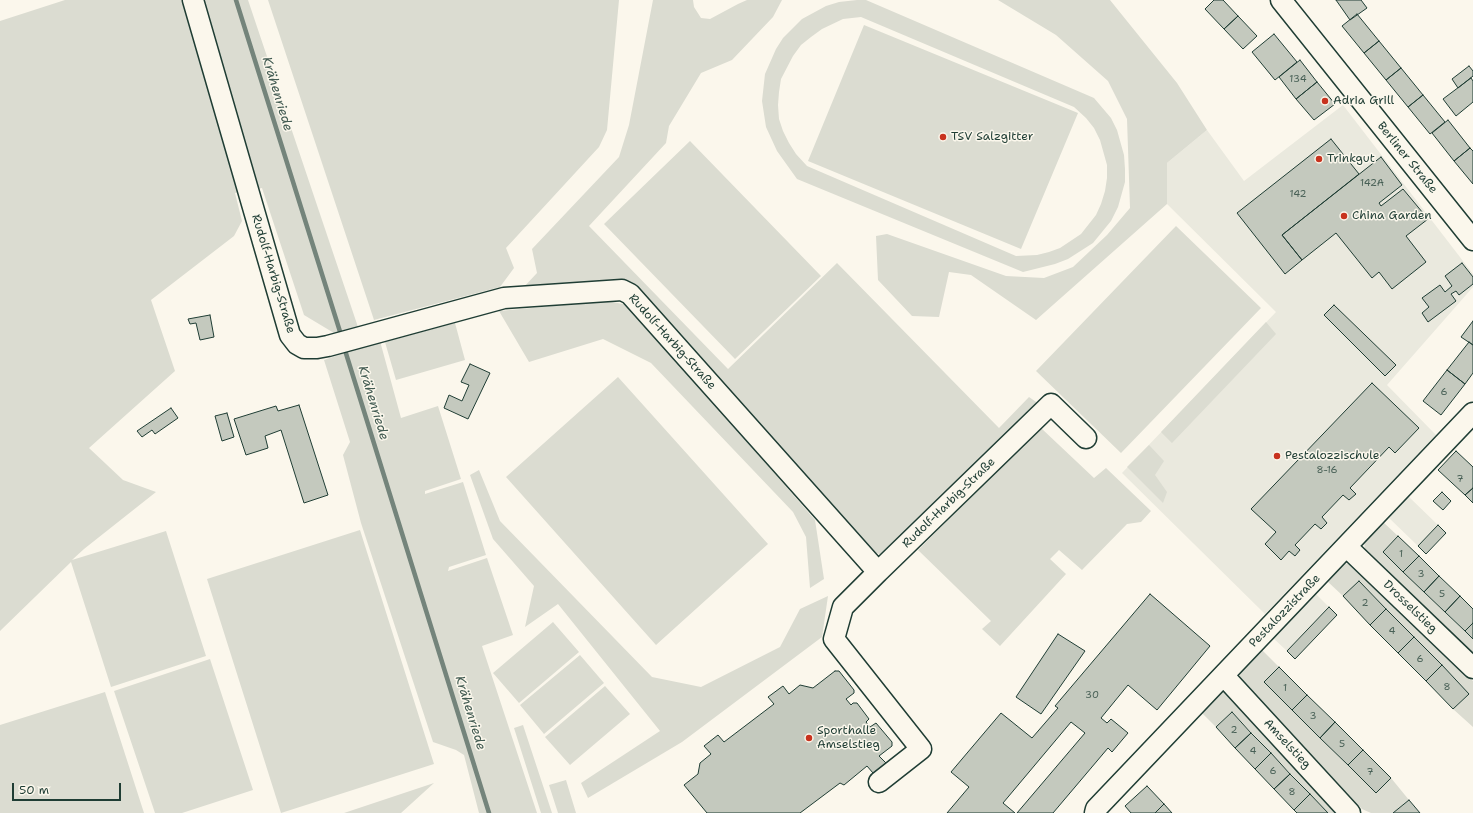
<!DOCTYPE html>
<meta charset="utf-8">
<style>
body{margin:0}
#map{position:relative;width:1473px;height:813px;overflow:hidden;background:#fbf7ec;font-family:"Shantell Sans",sans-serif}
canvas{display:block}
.scale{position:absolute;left:12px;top:783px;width:109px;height:18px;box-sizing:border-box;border:2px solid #1f3d34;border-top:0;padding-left:5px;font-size:12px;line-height:14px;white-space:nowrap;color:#1f3d34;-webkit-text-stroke:3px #fbf7ec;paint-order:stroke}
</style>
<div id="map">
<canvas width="1473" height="813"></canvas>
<div class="scale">50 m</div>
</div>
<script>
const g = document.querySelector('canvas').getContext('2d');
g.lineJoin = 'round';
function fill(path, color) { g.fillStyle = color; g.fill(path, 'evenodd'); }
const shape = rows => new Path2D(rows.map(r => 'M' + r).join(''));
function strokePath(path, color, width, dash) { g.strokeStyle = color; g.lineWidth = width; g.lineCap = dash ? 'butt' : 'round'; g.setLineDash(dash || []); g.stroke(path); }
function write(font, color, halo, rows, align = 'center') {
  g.font = font + ' "Shantell Sans",sans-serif'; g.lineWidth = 3; g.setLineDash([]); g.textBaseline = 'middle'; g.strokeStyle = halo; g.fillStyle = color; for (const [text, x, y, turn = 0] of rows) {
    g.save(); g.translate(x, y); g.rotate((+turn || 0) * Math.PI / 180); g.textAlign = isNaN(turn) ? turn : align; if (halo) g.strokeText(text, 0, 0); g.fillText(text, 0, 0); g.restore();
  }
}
fill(shape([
 [1343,105,1473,274,1473,287,1387,385,1436,435,1265,614,1122,473,1276,312,1167,204,1167,163,1207,130,1244,181],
 [1408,496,1438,525,1418,546,1388,517],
 [1315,593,1329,607,1287,651,1273,638]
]), '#eae9de');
fill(shape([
 [65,0,248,0,359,330,334,333,304,315,262,188,235,193,242,221,234,236,151,300,175,371,89,448,123,480,156,492,84,549,72,560,166,531,206,656,111,687,71,562,0,631,0,21],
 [268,0,619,0,607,130,599,147,506,248,514,268,500,287,374,320],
 [653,0,693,0,694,7,701,18,710,19,738,4,747,0,782,0,773,17,732,60,701,73,669,126,666,143,589,226,728,369,837,263,999,428,1029,397,1042,406,887,557,871,551,634,288,522,289,537,273,532,249,619,157,629,125],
 [857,0,866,0,1094,98,1111,118,1117,130,1124,155,1125,169,1125,182,1118,207,1111,221,1093,243,1068,259,1055,264,1023,272,797,179,777,151,766,127,762,101,765,74,776,49,783,38,802,19,826,6,839,2],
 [861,17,1074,107,1086,118,1094,128,1100,140,1107,165,1107,178,1105,191,1101,204,1096,215,1081,234,1060,248,1049,252,1037,255,1016,256,807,166,796,154,789,143,783,131,779,119,778,105,779,92,781,79,793,56,801,45,811,37,822,29,843,19],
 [998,0,1110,0,1177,83,1207,130,1167,163,1167,204,1036,320,971,275,949,272,939,317,912,316,878,280,876,236,887,234,1006,276,1044,278,1073,267,1107,235,1130,208,1127,119,1108,81,1056,35],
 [864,25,1078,113,1021,249,808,161],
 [690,141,821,276,735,359,604,224],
 [1176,226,1261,308,1121,453,1036,371],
 [607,301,628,305,815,520,824,579,810,588,806,537,793,512,651,363,603,339,529,362,499,311],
 [1266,322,1276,334,1172,443,1161,432],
 [455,323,465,360,396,380,385,342],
 [380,341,401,418,438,406,461,479,425,491,425,494,463,482,486,555,449,567,448,571,487,558,513,635,482,646,537,813,479,813,464,755,456,750,433,742,361,523,343,455,350,442,324,360],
 [618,377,768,544,656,645,506,477],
 [1041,428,1094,478,1106,468,1151,511,1141,522,1127,524,1082,570,1059,550,1050,559,1066,574,1000,646,982,629,991,621,918,550],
 [1149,445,1164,461,1155,475,1167,492,1163,503,1127,467],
 [479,470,500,521,652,677,701,687,780,647,800,609,828,596,822,637,682,742,588,798,581,783,660,731,558,604,525,627,534,586,493,539,470,475],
 [1383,522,1398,536,1383,552,1473,639,1473,654,1365,550,1364,542],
 [360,530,434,764,281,813,207,579],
 [1351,563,1473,681,1473,727,1453,709,1469,694,1359,581,1343,596,1327,581,1343,564],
 [553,622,579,652,519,703,493,673],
 [1262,650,1279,667,1264,682,1376,793,1391,778,1409,800,1393,813,1371,813,1362,809,1240,678,1240,672],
 [580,655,604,683,544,734,520,705],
 [210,659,253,790,182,813,155,813,114,691],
 [605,686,630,714,570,765,545,737],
 [105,692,144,813,0,813,0,725],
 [1220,692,1226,692,1338,813,1328,813,1232,712,1216,727,1201,712],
 [523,725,552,813,541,813,514,728],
 [566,780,576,813,558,813,549,785],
 [434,783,401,813,344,813]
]), '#dbdcd1');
strokePath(shape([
 [236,0,342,338],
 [344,347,489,813]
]), '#74847b', 4.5);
const building = shape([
 [1214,0,1223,0,1238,16,1224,29,1205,9,1214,0],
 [1336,0,1361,0,1367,8,1350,20,1336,0],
 [1357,14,1379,41,1364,53,1342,26,1357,14],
 [1238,16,1257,36,1243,49,1224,29,1238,16],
 [1274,34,1297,62,1275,80,1252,52,1274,34],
 [1379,41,1401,68,1386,80,1364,53,1379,41],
 [1300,60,1317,82,1296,99,1279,77,1300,60],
 [1469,66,1473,71,1473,76,1458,88,1452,79,1469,66],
 [1401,68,1423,95,1408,107,1386,80,1401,68],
 [1471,78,1473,81,1473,102,1456,116,1443,99,1471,78],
 [1317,82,1335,104,1314,120,1296,99,1317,82],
 [1423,95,1445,122,1430,134,1408,107,1423,95],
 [1448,120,1470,148,1454,161,1432,133,1448,120],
 [1331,139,1359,174,1282,235,1302,260,1285,274,1237,213,1331,139],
 [1470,148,1473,151,1473,184,1454,161,1470,148],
 [1381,157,1402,185,1379,203,1381,206,1403,189,1428,219,1406,236,1426,262,1392,289,1379,272,1372,278,1336,233,1302,260,1282,235,1381,157],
 [1462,263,1473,277,1473,284,1459,295,1456,291,1451,294,1456,301,1428,322,1422,313,1429,307,1422,298,1440,285,1445,292,1452,286,1445,276,1462,263],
 [1334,305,1396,365,1385,376,1324,315,1334,305],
 [210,315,214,337,200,340,196,323,190,324,188,319,210,315],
 [1473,321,1473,345,1461,337,1473,321],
 [1469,342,1473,345,1473,373,1465,384,1447,370,1469,342],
 [470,364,490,373,468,419,444,408,449,395,462,401,469,385,461,382,470,364],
 [1447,370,1465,384,1441,415,1423,401,1447,370],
 [1372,383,1419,428,1395,453,1389,447,1350,488,1356,494,1349,500,1343,495,1322,517,1327,523,1321,529,1315,524,1295,545,1300,550,1295,556,1289,551,1281,560,1265,544,1276,532,1251,509,1372,383],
 [299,405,328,495,304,503,281,430,265,436,268,448,246,455,234,419,276,406,278,411,299,405],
 [171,408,178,418,155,434,152,430,142,437,137,431,171,408],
 [227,413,234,437,222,441,215,416,227,413],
 [1456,451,1473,467,1473,488,1465,495,1438,470,1456,451],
 [1473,488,1473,503,1465,495,1473,488],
 [1442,492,1451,501,1443,510,1433,501,1442,492],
 [1438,525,1446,533,1426,554,1418,546,1438,525],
 [1398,536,1419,556,1403,572,1383,552,1398,536],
 [1419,556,1439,576,1424,592,1403,572,1419,556],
 [1439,576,1460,596,1445,612,1424,592,1439,576],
 [1359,581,1386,609,1370,625,1343,596,1359,581],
 [1150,594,1210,646,1157,710,1128,685,1101,718,1107,723,1111,719,1128,733,1112,752,1108,748,1053,813,1017,813,1085,733,1071,722,1003,803,1015,813,947,813,969,787,951,772,1001,713,1032,738,1058,708,1055,706,1150,594],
 [1460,596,1473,609,1473,623,1465,631,1445,612,1460,596],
 [1329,607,1337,615,1295,659,1287,651,1329,607],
 [1386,609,1414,637,1398,653,1370,625,1386,609],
 [1473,623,1473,639,1465,631,1473,623],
 [1058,634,1085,651,1041,714,1016,697,1058,634],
 [1414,637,1442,665,1426,681,1398,653,1414,637],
 [1442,665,1469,694,1453,709,1426,681,1442,665],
 [1279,667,1307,695,1292,710,1264,682,1279,667],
 [835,671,839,671,854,690,854,693,846,699,851,705,853,703,857,703,869,719,866,722,870,727,876,723,892,742,892,746,879,756,886,763,886,767,878,774,873,773,867,766,844,785,840,783,800,813,707,813,684,785,698,774,700,763,711,754,704,746,718,735,724,742,774,704,768,697,783,686,789,694,800,685,813,688,835,671],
 [1307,695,1335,722,1320,738,1292,710,1307,695],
 [1232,712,1251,733,1235,748,1216,727,1232,712],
 [1335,722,1363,750,1348,765,1320,738,1335,722],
 [1251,733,1271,753,1255,769,1235,748,1251,733],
 [1363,750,1391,778,1376,793,1348,765,1363,750],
 [1271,753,1290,774,1274,789,1255,769,1271,753],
 [1290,774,1310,794,1294,810,1274,789,1290,774],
 [1147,786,1164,804,1155,813,1131,813,1125,806,1147,786],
 [1310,794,1328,813,1297,813,1294,810,1310,794],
 [1409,800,1420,813,1393,813,1409,800],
 [1164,804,1172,813,1155,813,1164,804]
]);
fill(building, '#c4c9be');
strokePath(building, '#1f3d34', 1);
const minor = shape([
 [193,0,290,335,297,344,304,348,317,348,328,346,504,298,622,290,630,294,878,572,1051,404,1086,438],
 [1281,0,1473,240],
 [1347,547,1473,668],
 [878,572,843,607,834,639,921,749,879,782],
 [1224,676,1350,813],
 [1095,813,1096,809,1473,413]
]);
strokePath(minor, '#1f3d34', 23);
strokePath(minor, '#fbf7ec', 20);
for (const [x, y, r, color] of [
 [1325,101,4,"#c8321e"],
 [943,137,4,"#c8321e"],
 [1319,159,4,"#c8321e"],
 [1344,216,4,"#c8321e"],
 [1277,456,4,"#c8321e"],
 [809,738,4,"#c8321e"]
]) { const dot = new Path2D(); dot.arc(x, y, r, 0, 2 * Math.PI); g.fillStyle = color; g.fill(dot); strokePath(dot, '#fbf7ec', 1.5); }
write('10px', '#486056', null, [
 ["134",1298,79],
 ["142A",1372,183],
 ["142",1298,194],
 ["6",1444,392],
 ["8-16",1327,470],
 ["7",1460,479],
 ["1",1401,554],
 ["3",1421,574],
 ["5",1442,594],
 ["2",1365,603],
 ["4",1392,631],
 ["6",1420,659],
 ["8",1447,687],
 ["1",1285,688],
 ["30",1092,695],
 ["3",1313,716],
 ["2",1234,730],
 ["5",1342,744],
 ["4",1253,751],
 ["6",1273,771],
 ["7",1370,772],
 ["8",1292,792]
]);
write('12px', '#1f3d34', '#fbf7ec', [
 ["Adria Grill",1333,101],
 ["TSV Salzgitter",951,137],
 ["Trinkgut",1327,159],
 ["China Garden",1352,216],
 ["Pestalozzischule",1285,456],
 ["Sporthalle",817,731],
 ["Amselstieg",817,745]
], 'left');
write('12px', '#1f3d34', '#fbf7ec', [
 ["Berliner Straße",1407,158,51],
 ["Rudolf-Harbig-Straße",273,274,73],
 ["Rudolf-Harbig-Straße",672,342,48],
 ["Rudolf-Harbig-Straße",949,503,-44],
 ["Drosselstieg",1410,607,44],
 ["Pestalozzistraße",1285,611,-46],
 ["Amselstieg",1287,744,47]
]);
write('italic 13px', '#425b52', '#fbf7ec', [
 ["Krähenriede",277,94,73],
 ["Krähenriede",373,403,73],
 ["Krähenriede",470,713,73]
]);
</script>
